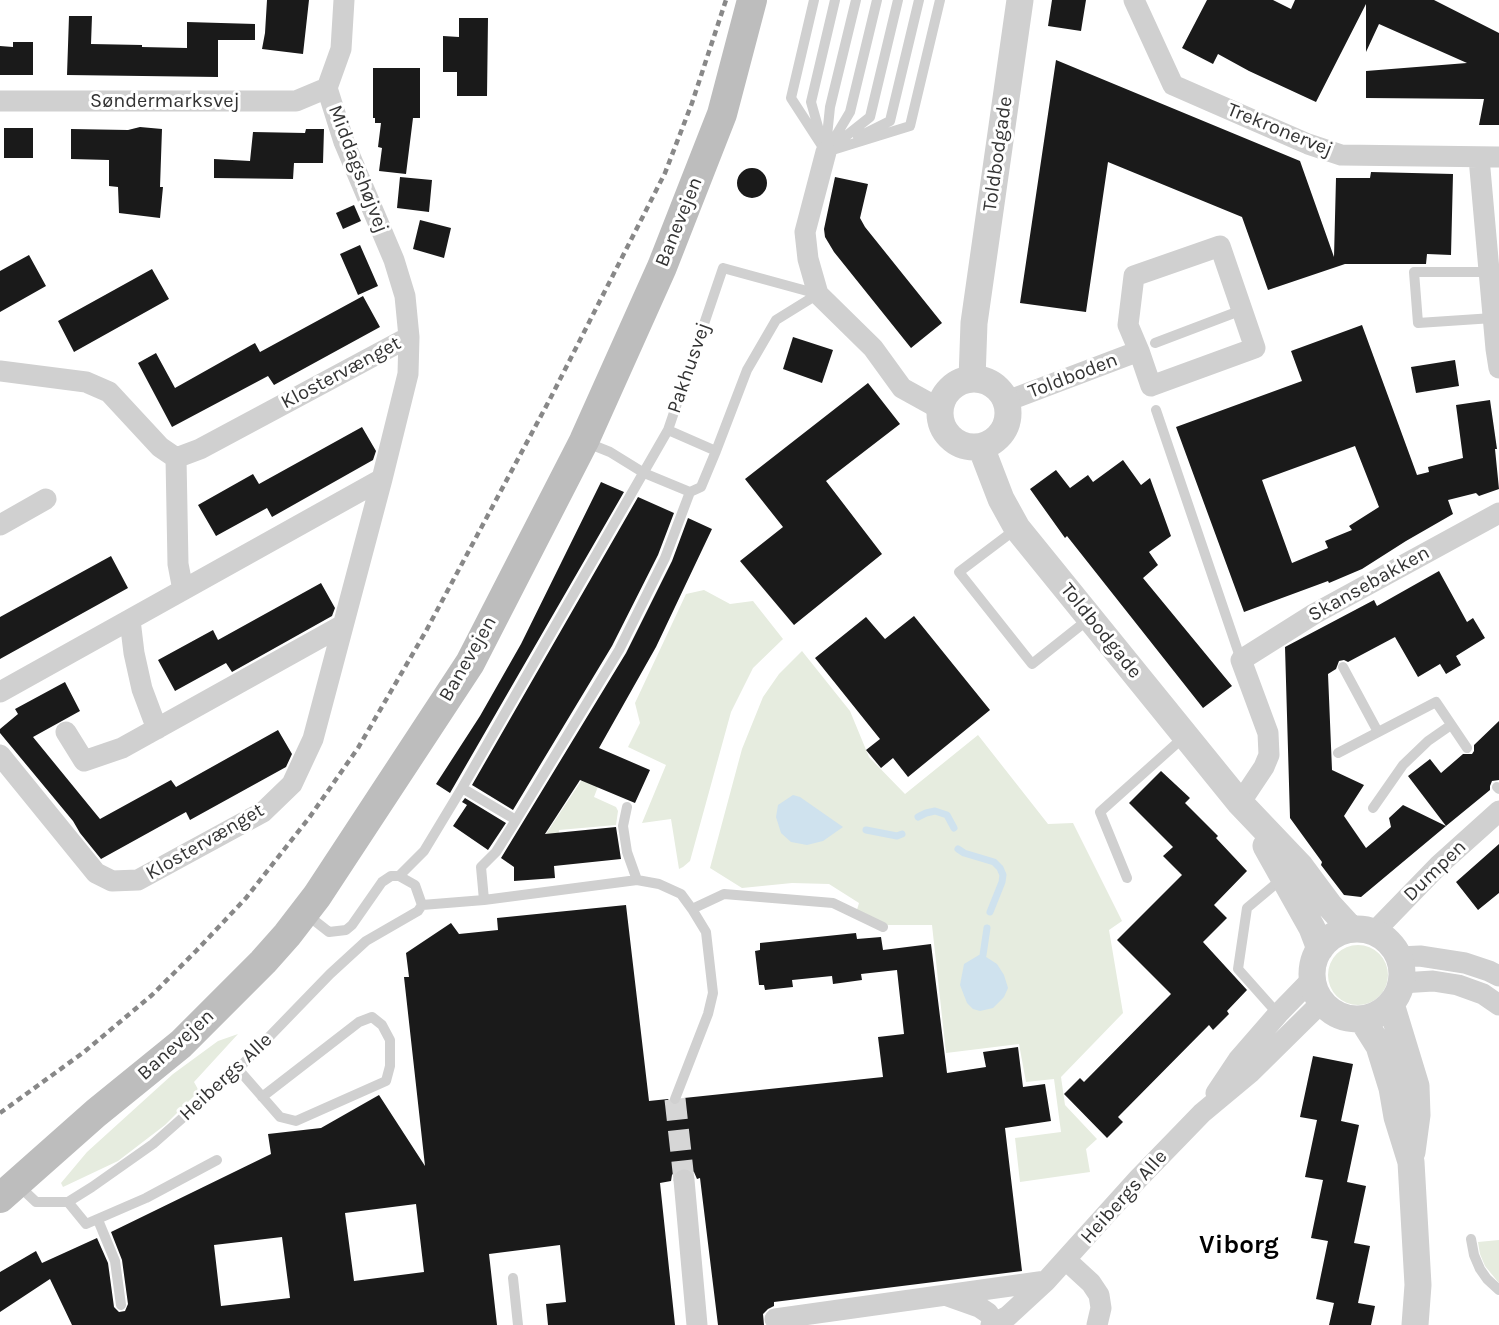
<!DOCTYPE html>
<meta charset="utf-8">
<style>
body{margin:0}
canvas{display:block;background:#fff}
</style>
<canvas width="1499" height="1325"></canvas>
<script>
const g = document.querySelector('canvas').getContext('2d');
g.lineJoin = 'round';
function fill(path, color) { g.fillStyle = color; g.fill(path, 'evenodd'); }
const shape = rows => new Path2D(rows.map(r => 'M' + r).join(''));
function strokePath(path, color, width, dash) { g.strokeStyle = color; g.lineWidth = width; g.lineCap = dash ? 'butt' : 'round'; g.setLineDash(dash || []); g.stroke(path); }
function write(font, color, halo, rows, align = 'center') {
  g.font = font + ' Karla,sans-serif'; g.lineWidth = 6; g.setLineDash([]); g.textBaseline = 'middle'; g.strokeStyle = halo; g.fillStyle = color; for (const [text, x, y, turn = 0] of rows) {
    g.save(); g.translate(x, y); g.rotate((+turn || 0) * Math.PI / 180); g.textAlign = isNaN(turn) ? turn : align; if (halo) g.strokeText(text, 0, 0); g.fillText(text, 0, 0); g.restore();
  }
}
fill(shape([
 [704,590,730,604,753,601,783,639,753,668,731,712,690,861,683,867,679,869,671,819,642,823,666,765,628,747,640,723,635,703,686,594],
 [802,651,850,711,869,757,905,794,978,735,1048,824,1073,823,1122,921,1109,930,1123,1013,1061,1077,1065,1105,1097,1139,1086,1149,1090,1172,1020,1182,1015,1138,1061,1132,1054,1079,1026,1082,1019,1044,946,1053,932,925,886,925,856,913,859,903,829,884,792,883,742,888,710,868,742,749,763,697,779,674],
 [601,751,610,755,594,797,616,807,618,811,616,825,559,830,556,856,507,863,520,842,534,852],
 '1328 975a30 30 0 1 1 60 0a30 30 0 1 1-60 0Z',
 [238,1034,194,1082,199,1091,165,1125,118,1161,63,1187,61,1183,87,1152,173,1074,218,1041],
 [1499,1240,1499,1283,1485,1266,1480,1254,1478,1242]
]), '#e6ecdf');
fill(shape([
 [793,795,800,797,843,827,823,841,807,845,791,842,781,833,776,817,778,805],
 [979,955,983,955,997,964,1004,975,1008,988,1004,997,993,1008,980,1011,973,1009,967,1003,960,985,964,964]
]), '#cfe2ee');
strokePath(shape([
 [918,817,926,813,935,811,947,815,954,828],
 [866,830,897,836,902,834],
 [958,849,964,853,994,862,1000,868,1003,875,1002,882,990,912],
 [983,955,987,928]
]), '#cfe2ee', 7);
fill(shape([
 [267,0,309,0,303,54,262,49,265,33],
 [1052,0,1086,0,1081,31,1048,26],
 [1207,0,1273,0,1291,9,1295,0,1434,0,1499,33,1499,125,1479,125,1484,99,1366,98,1366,71,1467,63,1379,24,1366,52,1366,4,1316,102,1249,71,1218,54,1213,64,1182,48],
 [69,16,92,16,91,44,142,45,142,47,187,48,187,22,255,24,255,40,218,40,218,77,67,75],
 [459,18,488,18,487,96,457,96,457,72,443,72,443,36,459,37],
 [13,42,33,42,33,75,0,75,0,46,13,47],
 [1056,60,1300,161,1334,257,1336,178,1370,178,1371,172,1453,174,1451,255,1427,254,1426,264,1345,264,1268,290,1242,217,1108,162,1086,312,1020,303],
 [373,68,420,68,420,118,413,118,406,174,379,171,382,148,378,147,381,123,375,123,375,118,373,118],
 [140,127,162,129,160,187,163,187,160,218,119,213,118,187,109,186,109,160,71,159,71,129,128,130],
 [4,128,33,128,33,158,4,158],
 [306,129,324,129,323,163,289,163,294,163,293,179,214,178,214,159,250,161,253,132,305,133],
 '737 183a15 15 0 1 1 30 0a15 15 0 1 1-30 0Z',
 [400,177,432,180,429,212,397,208],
 [835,177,868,184,860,218,865,227,942,323,911,348,834,252,825,237,824,229],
 [354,205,361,221,343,229,336,213],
 [420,220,451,228,444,258,413,249],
 [360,245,378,286,358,295,340,254],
 [29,255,46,286,0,312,0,271],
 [152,269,169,299,74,352,58,321],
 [363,296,380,327,274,385,268,376,172,427,138,363,156,353,175,388,255,343,260,352],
 [1362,325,1417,475,1429,472,1428,467,1463,458,1456,405,1490,400,1497,449,1495,449,1499,489,1479,496,1476,493,1448,500,1453,514,1406,541,1362,569,1329,583,1328,581,1244,612,1176,427,1302,381,1291,351],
 [1355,446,1379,507,1349,526,1352,530,1325,541,1328,548,1292,563,1262,480],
 [793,337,833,350,822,383,783,369],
 [1455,360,1459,386,1416,393,1411,367],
 [868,383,900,424,826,481,882,554,794,625,740,561,783,527,745,479],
 [362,427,376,451,373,460,272,517,267,508,216,536,198,505,253,474,259,484],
 [1123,460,1141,485,1150,478,1171,536,1149,552,1158,565,1143,578,1232,686,1203,708,1067,536,1065,538,1030,489,1056,470,1070,488,1088,475,1093,482],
 [601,482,624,492,450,793,436,784,480,716,521,644],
 [638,497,674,513,658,555,612,646,513,810,472,785],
 [688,518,712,529,656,647,599,748,650,770,635,803,580,780,545,834,616,827,621,859,554,866,555,878,514,881,514,867,501,858,626,653,672,561],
 [111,556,128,588,0,659,0,617],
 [1439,571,1467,622,1473,618,1485,638,1456,656,1461,665,1446,674,1440,664,1418,677,1395,637,1348,662,1344,660,1339,661,1336,669,1328,674,1332,770,1364,785,1344,816,1366,848,1391,827,1389,818,1403,805,1446,826,1361,897,1344,895,1321,865,1322,862,1290,818,1285,647,1374,600,1377,606],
 [321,583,335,608,332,616,232,672,226,663,175,691,158,660,213,630,218,640],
 [914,616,990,710,908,777,893,758,881,768,866,750,880,739,815,658,866,617,885,639],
 [65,682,80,711,33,737,100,819,171,780,176,787,278,730,292,754,286,767,190,820,186,812,101,859,80,833,73,821,0,733,0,729,18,714,15,709],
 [1499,721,1499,780,1492,781,1490,786,1490,790,1446,826,1408,776,1430,759,1441,773,1463,754,1472,754,1474,751,1474,745],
 [1161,771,1190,798,1185,803,1218,836,1216,838,1247,871,1214,905,1227,918,1203,942,1247,990,1227,1011,1229,1014,1213,1030,1209,1025,1118,1117,1123,1122,1107,1138,1064,1094,1080,1078,1084,1082,1171,994,1117,940,1182,875,1163,856,1173,847,1129,803],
 [465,798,506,823,488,850,453,826,467,805,462,802],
 [1499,844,1499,893,1478,910,1456,882],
 [626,905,649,1101,668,1099,673,1106,679,1105,684,1098,883,1077,878,1037,904,1034,897,970,861,974,862,980,833,984,832,976,792,980,793,987,765,990,764,985,759,985,755,951,760,950,760,943,856,933,857,939,881,937,883,950,931,944,947,1073,986,1067,983,1052,1018,1047,1023,1087,1045,1084,1051,1121,1005,1128,1022,1271,774,1302,774,1306,768,1309,763,1314,764,1325,718,1325,700,1178,697,1179,694,1172,683,1167,676,1170,672,1175,671,1181,660,1183,675,1325,548,1325,546,1304,566,1302,560,1245,489,1254,497,1325,72,1325,50,1279,0,1312,0,1272,36,1251,42,1263,97,1238,108,1263,114,1307,119,1312,125,1311,128,1304,122,1260,111,1232,271,1154,268,1134,321,1128,379,1095,425,1166,404,977,409,977,406,953,451,923,459,934,498,930,497,918],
 [416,1204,424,1272,354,1281,345,1213],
 [282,1237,290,1298,221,1306,214,1245],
 [1313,1056,1353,1064,1341,1121,1359,1125,1347,1182,1366,1186,1354,1243,1370,1246,1358,1303,1375,1306,1371,1325,1329,1325,1334,1303,1316,1299,1328,1241,1311,1238,1323,1180,1305,1177,1317,1120,1300,1117]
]), '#1a1a1a');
strokePath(shape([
 [675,1099,684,1180]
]), '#d6d6d6', 21, [21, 10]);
strokePath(shape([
 [814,0,791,98,826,152],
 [858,137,890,121,919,0],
 [822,141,811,102,835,0],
 [831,144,850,112,877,0],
 [826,146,830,107,856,0],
 [831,148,870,117,898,0],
 [826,152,910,126,940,0],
 [723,268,818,294,776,320,747,370,716,451,668,430,723,268],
 [1489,272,1414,272,1418,323,1493,318],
 [1155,343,1242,310],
 [1156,410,1241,660],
 [668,430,462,788,516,820,619,650,665,558,690,492],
 [585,442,610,452,644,473,690,492,701,487,716,451],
 [1016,529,959,572,1032,664,1090,618],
 [1343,667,1378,732],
 [1338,753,1436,702,1467,748],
 [1497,787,1499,789],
 [627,807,623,826,627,852,637,880],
 [1373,808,1403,765,1428,741,1451,725],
 [399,876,424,851,462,788],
 [1127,878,1100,812,1185,736],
 [484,900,481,867,496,852,516,820],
 [422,905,484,900,637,880,659,884,681,894,692,909,706,932,713,993,708,1014,675,1099],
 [692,909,724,894,833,903,883,927],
 [1278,1014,1238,969,1247,908,1284,877],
 [238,1069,280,1117,296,1121,386,1081,390,1066,390,1040,382,1025,372,1017,359,1022,262,1097],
 [18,1185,36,1202,68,1202,92,1187,153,1144,238,1069,330,974,366,941,418,911,422,905,415,885,399,876,391,876,382,882,352,925,346,930,329,932,306,914],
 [68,1202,86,1224,146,1198,217,1160],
 [98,1220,115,1261,121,1305],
 [1471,1239,1474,1255,1480,1269,1487,1279,1499,1290],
 [513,1278,518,1325]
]), '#d0d0d0', 10);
strokePath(shape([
 [1134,0,1173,85,1308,144,1341,155,1499,157],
 [0,101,296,101,327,88],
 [826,152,805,232,808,259,818,294,873,348,902,388,940,409],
 [1479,158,1496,349,1499,368],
 [0,371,86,382,109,392,160,447,176,458,200,449,409,337],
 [1007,401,1139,351,1151,386,1255,348,1220,246,1134,276,1128,325,1139,351],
 [176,458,178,564,183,590],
 [0,525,46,499],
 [130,620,134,653,142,689,157,729],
 [0,692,382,479,408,374,409,337,405,296,394,260,344,142,327,88,341,49,344,0],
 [66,732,84,761,122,748,343,625],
 [0,755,96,873,112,881,138,880,263,812,292,784,313,739,382,479],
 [1240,803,1264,767,1269,755,1268,733,1241,660,1314,614,1499,513],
 [1374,932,1439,865,1499,811],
 [1399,957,1420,956,1465,963,1489,971,1499,976],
 [1401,983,1433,981,1458,985,1483,994,1499,1005],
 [1216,1093,1238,1060,1278,1014,1312,979],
 [684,1180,697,1325],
 [1066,1260,1091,1283,1099,1295,1101,1308,1097,1325],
 [948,1296,979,1307,988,1313,995,1323],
 [775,1319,1046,1281],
 [991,1325,1008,1316,1046,1281,1138,1179,1202,1113,1250,1073,1322,1002]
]), '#d0d0d0', 21);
strokePath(shape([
 '940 413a34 34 0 1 1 68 0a34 34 0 1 1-68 0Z',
 [972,379,974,323,1020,0],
 [981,447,1001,499,1017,528,1240,803,1300,866,1329,905,1351,929],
 [1266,846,1312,928,1320,949],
 '1312 974a45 45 0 1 1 90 0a45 45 0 1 1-90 0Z',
 [1391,1004,1416,1086,1417,1115,1412,1152],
 [1362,1019,1379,1046,1392,1088,1397,1117,1411,1162,1418,1285,1415,1325]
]), '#d0d0d0', 27);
strokePath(shape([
 [0,1198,96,1113,181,1044,263,962,287,935,317,896,470,663,584,441,662,267,722,114,752,0]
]), '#bdbdbd', 30);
strokePath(shape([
 [0,1113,84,1052,152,995,196,951,246,898,309,818,358,748,426,631,550,399,665,173,692,103,726,0]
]), '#888', 4.5, [6, 4.5]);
write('20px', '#333', '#fff', [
 ["Søndermarksvej",165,101],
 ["Trekronervej",1280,130,22],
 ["Toldbodgade",998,154,-82],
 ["Middagshøjvej",358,169,69],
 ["Banevejen",679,222,-68],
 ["Pakhusvej",689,368,-71],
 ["Klostervænget",341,373,-28],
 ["Toldboden",1073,376,-21],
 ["Skansebakken",1369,584,-29],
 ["Toldbodgade",1101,631,51],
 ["Banevejen",468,659,-60],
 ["Klostervænget",205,842,-30],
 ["Dumpen",1435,871,-44],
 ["Banevejen",176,1045,-42],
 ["Heibergs Alle",226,1077,-43],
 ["Heibergs Alle",1124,1197,-48]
]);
write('bold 26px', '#000', '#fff', [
 ["Viborg",1239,1246]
]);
</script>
